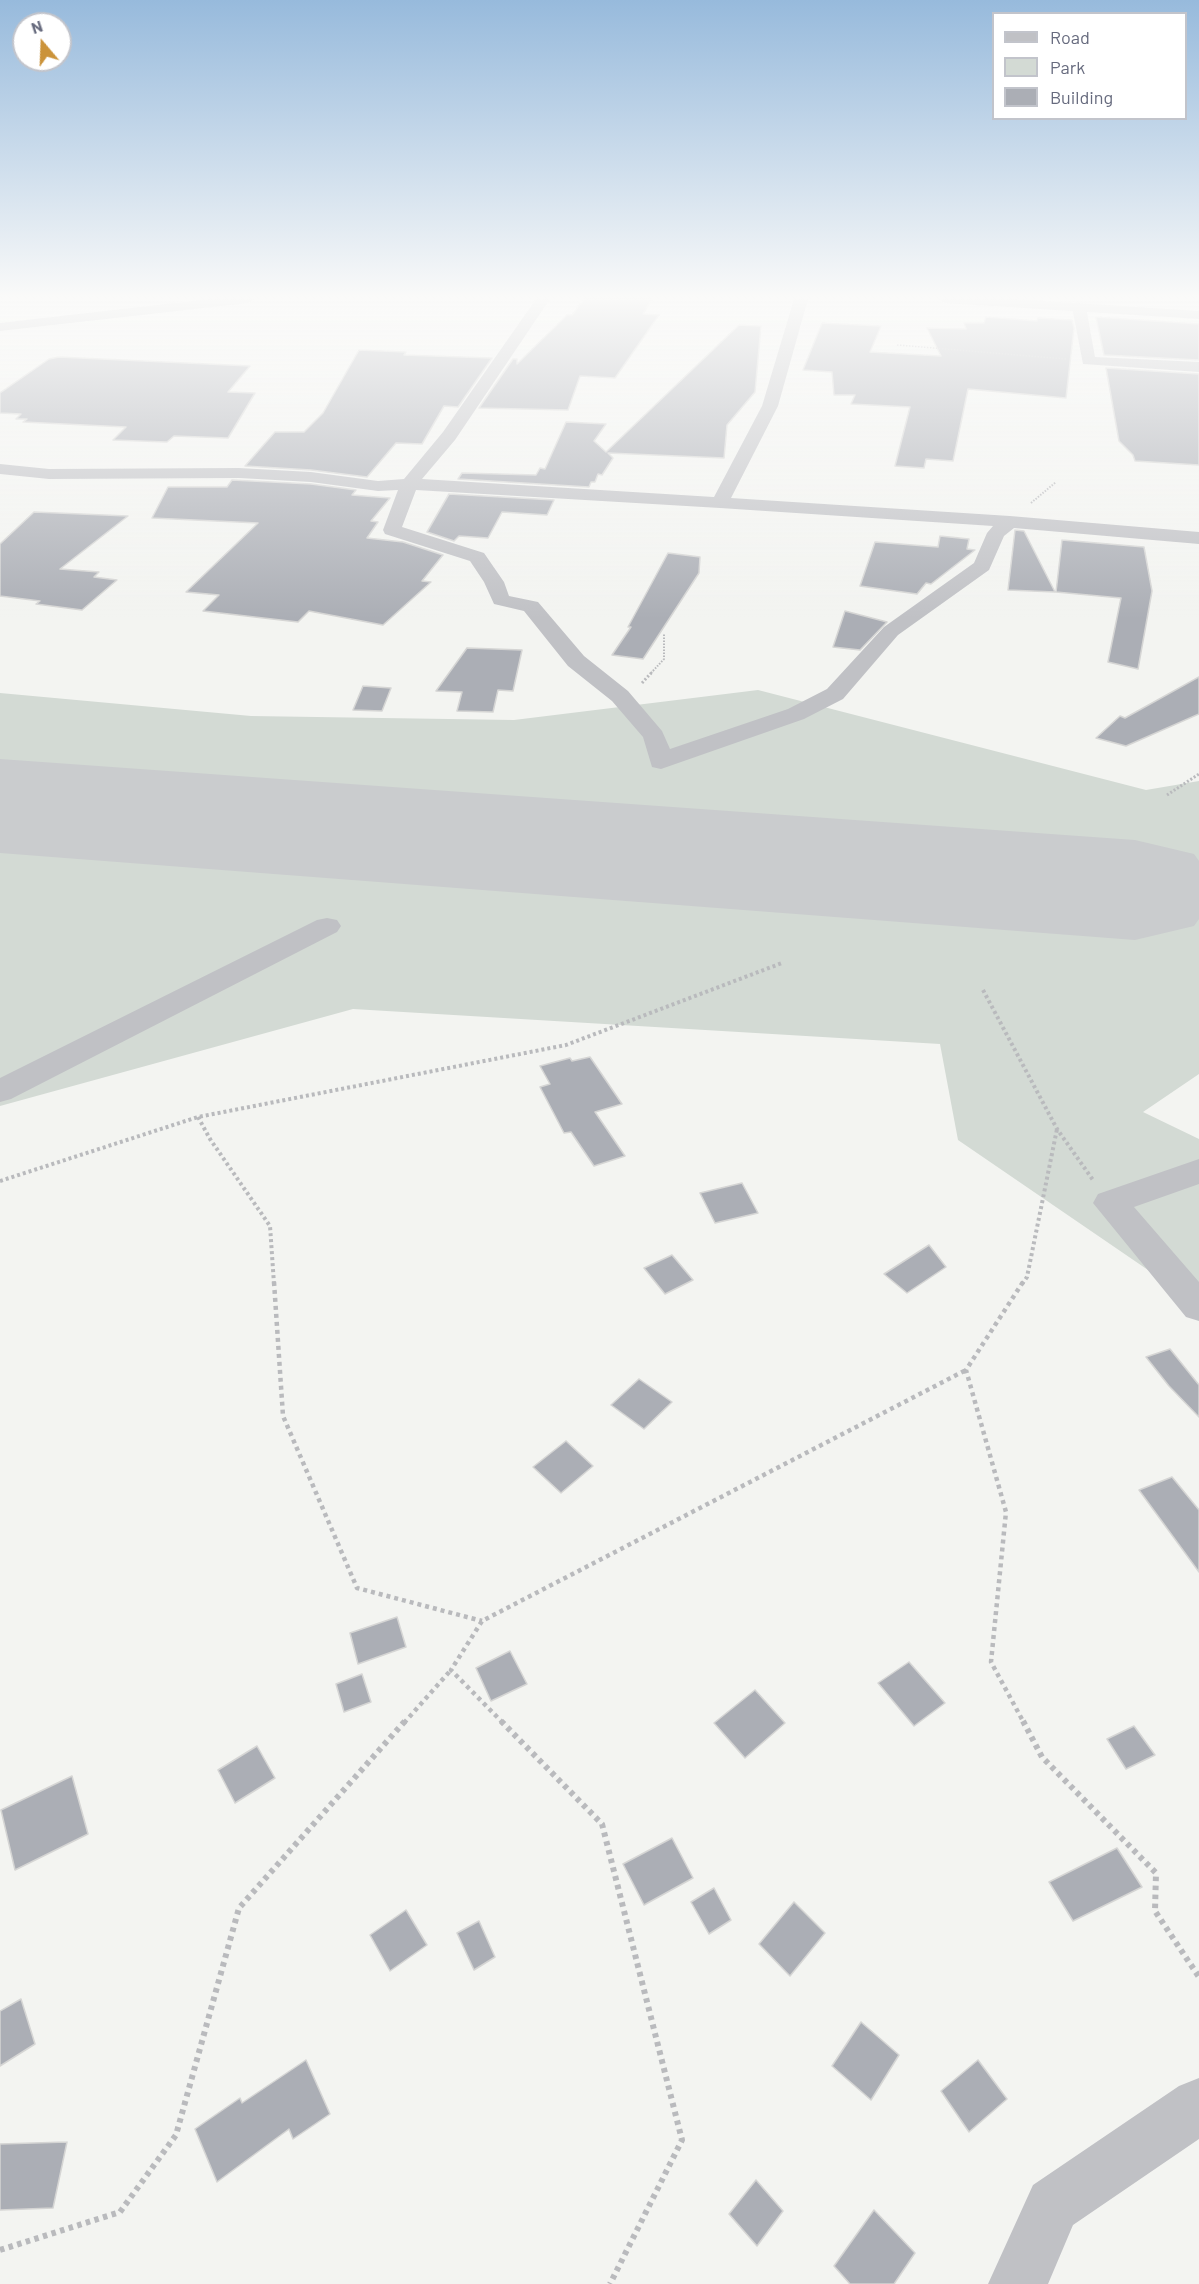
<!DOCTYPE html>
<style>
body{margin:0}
#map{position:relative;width:1199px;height:2284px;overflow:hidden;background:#f3f4f1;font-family:Barlow,sans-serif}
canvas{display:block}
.legend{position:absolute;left:992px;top:12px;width:195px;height:108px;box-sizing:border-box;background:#fff;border:2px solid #c2c4cb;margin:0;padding:8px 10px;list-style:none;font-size:18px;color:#676b7e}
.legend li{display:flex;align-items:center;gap:12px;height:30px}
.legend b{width:30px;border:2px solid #c2c4cb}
.north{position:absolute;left:12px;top:12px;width:60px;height:60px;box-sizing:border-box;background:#fff;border:2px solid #c2c4cb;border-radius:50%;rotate:341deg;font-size:16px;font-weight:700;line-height:24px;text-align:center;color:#676b7e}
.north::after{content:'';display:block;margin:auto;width:21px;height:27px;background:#cb933a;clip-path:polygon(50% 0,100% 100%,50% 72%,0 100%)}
</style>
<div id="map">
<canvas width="1199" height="2284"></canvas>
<ul class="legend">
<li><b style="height:8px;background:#c0c1c5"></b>Road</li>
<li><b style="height:16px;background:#d3dad4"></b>Park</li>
<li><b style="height:16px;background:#abaeb5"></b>Building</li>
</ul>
<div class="north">N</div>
</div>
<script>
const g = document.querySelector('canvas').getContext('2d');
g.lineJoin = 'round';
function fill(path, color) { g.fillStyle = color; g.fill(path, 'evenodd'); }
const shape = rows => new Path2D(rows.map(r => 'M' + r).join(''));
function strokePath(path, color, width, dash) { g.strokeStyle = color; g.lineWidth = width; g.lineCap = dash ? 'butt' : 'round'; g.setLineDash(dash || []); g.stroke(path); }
fill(shape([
 [758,690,1146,790,1199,781,1199,1074,1143,1112,1199,1139,1199,1288,1186,1296,958,1140,940,1044,353,1009,0,1106,0,693,251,716,514,720]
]), '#d3dad4');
fill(shape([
 [0,759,1135,840,1194,854,1199,861,1199,919,1194,926,1135,940,0,853,0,759]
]), '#caccce');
const building = shape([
 [584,299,652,299,643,314,659,315,615,378,580,376,568,410,479,408,513,359,517,359,517,364,567,315,572,315,584,299],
 [986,317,1037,321,1038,318,1072,320,1074,328,1066,398,968,389,953,461,926,459,924,468,895,466,910,407,851,404,855,395,834,395,832,372,803,370,822,323,881,326,870,352,941,356,927,328,966,329,964,323,984,323,986,317],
 [1096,317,1199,324,1199,360,1104,355,1096,317],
 [739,325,761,326,755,392,727,425,724,458,608,453,613,458,602,475,598,474,595,482,591,482,589,487,458,479,462,473,536,475,540,468,545,469,566,422,606,424,594,441,606,452,739,325],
 [359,350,406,352,404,355,492,358,458,407,444,406,422,444,396,443,367,477,311,470,245,466,275,432,304,432,323,413,359,350],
 [59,357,250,366,228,392,255,393,228,438,174,436,167,442,113,440,126,427,23,422,27,419,16,419,21,414,0,413,0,393,49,359,59,357],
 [1106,368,1199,374,1199,465,1135,461,1133,455,1119,441,1106,368],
 [232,480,311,484,356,490,352,495,390,498,371,521,378,522,367,538,403,542,443,555,422,581,431,582,383,625,309,611,298,622,203,611,219,595,186,592,258,523,152,518,168,487,227,487,232,480],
 [449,494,554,500,547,515,502,512,488,538,459,536,454,541,427,532,449,494],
 [34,512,128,516,60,569,99,572,94,577,117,580,82,610,36,604,40,601,0,596,0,544,34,512],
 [1015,530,1024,531,1055,592,1008,590,1015,530],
 [940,536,969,539,967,549,975,550,931,584,926,583,917,594,860,586,875,542,938,547,940,536],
 [1062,540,1144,547,1152,591,1138,669,1108,662,1121,598,1056,592,1062,540],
 [668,553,700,557,699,573,643,659,612,655,631,627,628,627,668,553],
 [845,611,887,622,860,650,833,647,845,611],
 [467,648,522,650,513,691,498,690,493,712,457,711,462,692,436,691,467,648],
 [1199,677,1199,714,1126,746,1096,738,1120,716,1125,718,1199,677],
 [363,686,391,688,382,711,353,710,363,686],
 [590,1057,622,1104,595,1112,625,1156,594,1166,571,1132,564,1133,540,1087,550,1084,540,1066,570,1058,572,1061,590,1057],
 [742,1183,758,1213,715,1223,700,1193,742,1183],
 [929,1245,946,1267,907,1293,884,1274,929,1245],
 [672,1255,693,1280,665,1294,644,1268,672,1255],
 [1170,1349,1199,1385,1199,1417,1169,1386,1146,1357,1170,1349],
 [639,1379,672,1402,644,1429,611,1405,639,1379],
 [566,1441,593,1466,561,1493,533,1467,566,1441],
 [1172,1477,1199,1510,1199,1572,1139,1490,1172,1477],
 [397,1617,406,1647,358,1664,350,1633,397,1617],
 [510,1651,527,1684,491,1701,476,1668,510,1651],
 [909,1662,945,1703,914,1726,878,1683,909,1662],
 [362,1674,371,1702,344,1712,336,1684,362,1674],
 [755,1690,785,1723,745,1758,714,1723,755,1690],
 [1134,1726,1155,1755,1126,1769,1107,1739,1134,1726],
 [257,1746,275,1778,235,1803,218,1770,257,1746],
 [72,1776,88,1834,15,1870,1,1810,72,1776],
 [672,1838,693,1878,644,1905,623,1864,672,1838],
 [1117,1848,1142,1887,1073,1921,1049,1882,1117,1848],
 [714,1888,731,1920,709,1934,691,1902,714,1888],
 [794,1902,825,1933,790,1976,759,1944,794,1902],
 [406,1910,427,1945,390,1971,370,1935,406,1910],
 [479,1921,495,1957,474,1970,457,1933,479,1921],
 [21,1999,35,2044,0,2066,0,2011,21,1999],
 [861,2022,899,2055,871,2100,832,2066,861,2022],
 [306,2060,330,2114,293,2139,289,2129,217,2182,195,2129,240,2098,242,2103,306,2060],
 [978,2060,1007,2099,969,2132,941,2091,978,2060],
 [67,2142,53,2208,0,2210,0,2144,67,2142],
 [756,2180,783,2211,757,2246,729,2214,756,2180],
 [874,2210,915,2253,894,2284,850,2284,834,2266,874,2210]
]);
fill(building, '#abaeb5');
strokePath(building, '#d5d5d4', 1.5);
strokePath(shape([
 [897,345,1066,359]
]), '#b9babd', 1.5, [1.5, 1.5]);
strokePath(shape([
 [1031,503,1056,482],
 [651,673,664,659,664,634]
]), '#b9babd', 2, [1.5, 1.5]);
strokePath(shape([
 [642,683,653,671],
 [1167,795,1199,774]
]), '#b9babd', 3, [2, 2]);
strokePath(shape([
 [983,990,1057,1129,1093,1180],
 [198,1117,210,1139,270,1226,274,1284],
 [0,1181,198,1117,566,1045,782,963],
 [1022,1284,1027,1277,1057,1129]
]), '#b9babd', 4, [3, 3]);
strokePath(shape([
 [274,1282,283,1416,357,1588,482,1621],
 [1023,1282,966,1370,1006,1512,991,1662,1024,1723],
 [404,1723,451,1670],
 [503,1723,451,1670,482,1621,966,1370]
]), '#b9babd', 4.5, [4, 4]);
strokePath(shape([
 [501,1721,602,1824,682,2140,610,2284],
 [1023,1721,1042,1757,1156,1873,1155,1911,1199,1977],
 [0,2250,120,2212,176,2135,239,1908,405,1721]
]), '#b9babd', 6, [4.5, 4.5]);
fill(shape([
 [210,299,255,299,248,303,0,331,0,323,210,299],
 [536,299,550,299,455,440,422,479,714,497,762,406,794,299,808,299,778,406,731,498,1010,516,1199,532,1199,544,1014,528,1004,536,989,570,898,635,843,699,804,719,661,769,652,767,643,737,612,701,568,666,524,611,494,604,484,582,470,561,385,534,383,530,398,490,378,491,311,482,239,478,49,479,0,474,0,464,49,469,239,468,311,472,378,481,404,479,443,432,536,299],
 [416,490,720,508,993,526,987,533,974,563,884,627,827,689,788,709,670,749,662,731,628,691,584,656,538,602,509,596,504,582,484,553,402,527,416,490],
 [1079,303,1086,307,1095,357,1199,362,1199,372,1083,364,1072,307,1079,303],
 [327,918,337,920,341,926,337,932,11,1099,0,1102,0,1078,317,920,327,918],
 [1199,1159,1199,1184,1134,1207,1199,1282,1199,1321,1186,1317,1093,1203,1098,1194,1199,1159],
 [1199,2078,1199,2139,1073,2225,1048,2284,988,2284,1033,2185,1179,2086,1199,2078]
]), '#c0c1c5');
fill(shape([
 [938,299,1013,299,1199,311,1199,319,945,303,938,299]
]), '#c0c1c5');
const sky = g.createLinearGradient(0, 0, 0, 619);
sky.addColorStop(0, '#97badc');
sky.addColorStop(0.48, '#fafaf9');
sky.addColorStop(1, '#fafaf900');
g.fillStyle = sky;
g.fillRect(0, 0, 1199, 619);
</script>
